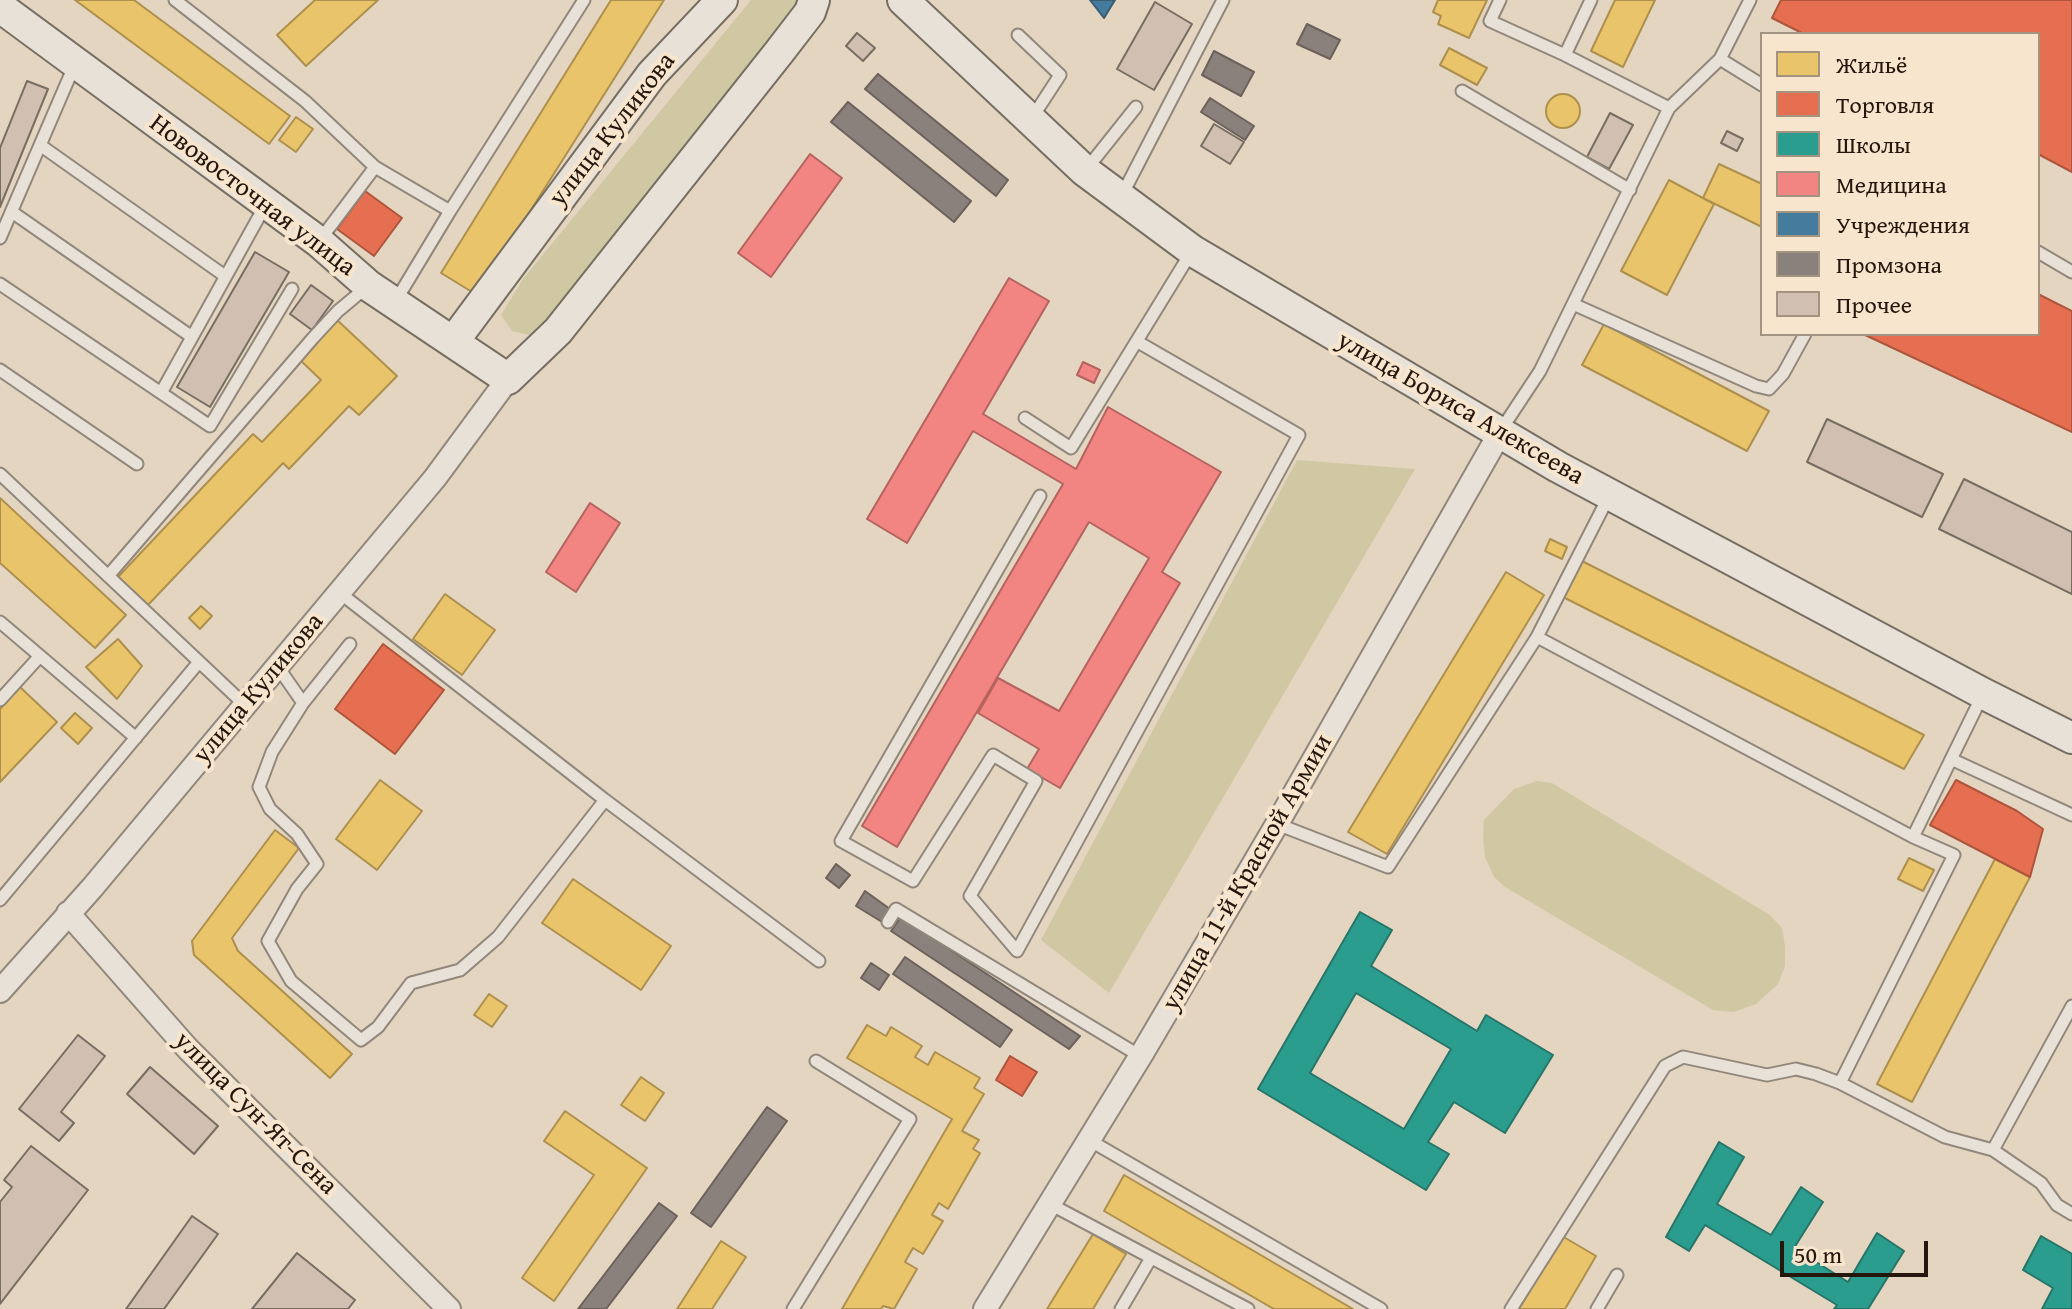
<!DOCTYPE html>
<meta charset="utf-8">
<style>
body{margin:0}
#map{position:relative;width:2072px;height:1309px;overflow:hidden;background:#e4d5c1;font-family:"Gentium Book Plus",serif}
canvas{display:block}
.legend{position:absolute;left:1760px;top:32px;width:280px;height:304px;box-sizing:border-box;background:#f7e5cd;border:2px solid #a39381;margin:0;padding:10px 14px;list-style:none;font-size:24px;color:#25170e}
.legend li{display:flex;align-items:center;gap:16px;height:40px}
.legend b{width:40px;border:2px solid #a39381}
.scale{position:absolute;left:1780px;top:1241px;width:148px;height:36px;box-sizing:border-box;border:4px solid #25170e;border-top:0;padding-left:10px;font-size:24px;line-height:28px;white-space:nowrap;color:#25170e;-webkit-text-stroke:6px #f7e5cd;paint-order:stroke}
</style>
<div id="map">
<canvas width="2072" height="1309"></canvas>
<ul class="legend">
<li><b style="height:22px;background:#e9c46a"></b>Жильё</li>
<li><b style="height:22px;background:#e76f51"></b>Торговля</li>
<li><b style="height:22px;background:#2a9d8f"></b>Школы</li>
<li><b style="height:22px;background:#f28482"></b>Медицина</li>
<li><b style="height:22px;background:#457b9d"></b>Учреждения</li>
<li><b style="height:22px;background:#8a817c"></b>Промзона</li>
<li><b style="height:22px;background:#d1bfb1"></b>Прочее</li>
</ul>
<div class="scale">50 m</div>
</div>
<script>
const g = document.querySelector('canvas').getContext('2d');
g.lineJoin = 'round';
function fill(path, color) { g.fillStyle = color; g.fill(path, 'evenodd'); }
const shape = rows => new Path2D(rows.map(r => 'M' + r).join(''));
function strokePath(path, color, width, dash) { g.strokeStyle = color; g.lineWidth = width; g.lineCap = dash ? 'butt' : 'round'; g.setLineDash(dash || []); g.stroke(path); }
function write(font, color, halo, rows, align = 'center') {
  g.font = font + ' "Gentium Book Plus",serif'; g.lineWidth = 8; g.setLineDash([]); g.textBaseline = 'middle'; g.strokeStyle = halo; g.fillStyle = color; for (const [text, x, y, turn = 0] of rows) {
    g.save(); g.translate(x, y); g.rotate((+turn || 0) * Math.PI / 180); g.textAlign = isNaN(turn) ? turn : align; if (halo) g.strokeText(text, 0, 0); g.fillText(text, 0, 0); g.restore();
  }
}
fill(shape([
 [751,0,799,0,791,20,559,307,529,335,512,331,501,315,523,279],
 [1297,460,1415,469,1109,993,1041,940],
 [1537,781,1552,783,1770,915,1782,928,1785,946,1785,966,1778,984,1756,1004,1734,1012,1713,1010,1505,887,1494,877,1485,857,1483,839,1484,820,1514,789]
]), '#d0c8a2');
const homes = shape([
 [75,0,134,0,290,116,269,144,75,0],
 [315,0,378,0,306,66,277,35,315,0],
 [611,0,664,0,477,295,441,273,611,0],
 [1438,0,1487,0,1469,38,1438,24,1441,16,1433,12,1438,0],
 [1615,0,1655,0,1623,67,1591,51,1615,0],
 [1449,48,1487,68,1477,85,1440,65,1449,48],
 '1546 111a17 17 0 1 1 34 0a17 17 0 1 1-34 0Z',
 [296,117,313,129,296,152,279,140,296,117],
 [1719,164,1762,184,1762,227,1703,198,1719,164],
 [1669,180,1714,204,1667,295,1621,271,1669,180],
 [336,319,397,376,359,415,349,406,289,469,283,463,148,605,118,577,253,434,262,442,321,380,299,359,336,319],
 [1604,324,1769,411,1747,451,1582,365,1604,324],
 [0,498,126,615,95,648,0,563,0,498],
 [1550,539,1567,547,1562,559,1545,551,1550,539],
 [1580,560,1924,735,1904,769,1561,596,1580,560],
 [1506,572,1544,595,1387,854,1348,832,1506,572],
 [445,594,495,630,462,675,413,639,445,594],
 [201,606,212,616,200,629,189,618,201,606],
 [118,639,142,666,117,699,86,667,118,639],
 [20,687,57,722,0,782,0,709,20,687],
 [75,713,92,728,78,744,61,728,75,713],
 [380,780,422,811,377,870,336,839,380,780],
 [275,830,299,848,232,938,238,951,352,1054,330,1078,194,955,192,941,275,830],
 [1909,858,1934,870,1923,891,1898,879,1909,858],
 [1995,859,2030,877,1912,1102,1877,1084,1995,859],
 [573,879,671,946,641,990,542,923,573,879],
 [489,994,507,1006,492,1027,474,1015,489,994],
 [867,1025,886,1036,891,1027,922,1046,915,1057,928,1065,935,1052,980,1078,974,1088,984,1094,962,1131,979,1140,973,1149,980,1153,948,1209,939,1203,932,1215,943,1221,923,1254,913,1248,905,1262,917,1269,894,1309,883,1306,881,1309,842,1309,952,1119,847,1058,867,1025],
 [641,1077,664,1093,645,1121,621,1105,641,1077],
 [565,1111,647,1168,554,1301,522,1278,594,1175,544,1141,565,1111],
 [1124,1175,1353,1309,1274,1309,1104,1211,1124,1175],
 [1093,1234,1126,1254,1093,1309,1047,1309,1093,1234],
 [1562,1236,1596,1256,1565,1309,1519,1309,1562,1236],
 [721,1241,746,1257,712,1309,677,1309,721,1241]
]);
fill(homes, '#e9c46a');
strokePath(homes, '#ae904e', 2);
const shops = shape([
 [1781,0,2072,0,2072,172,2038,154,2038,34,1804,34,1772,18,1781,0],
 [365,191,402,218,374,256,337,229,365,191],
 [2038,294,2072,311,2072,432,1863,334,2038,334,2038,294],
 [383,644,444,690,395,754,335,709,383,644],
 [1956,780,2017,811,2043,829,2030,877,1930,825,1956,780],
 [1010,1056,1037,1072,1022,1096,996,1080,1010,1056]
]);
fill(shops, '#e76f51');
strokePath(shops, '#ad553d', 2);
const schools = shape([
 [1360,912,1392,930,1371,966,1477,1031,1486,1015,1553,1055,1505,1133,1454,1102,1428,1142,1449,1154,1426,1190,1258,1089,1360,912],
 [1356,993,1451,1049,1404,1129,1310,1073,1356,993],
 [1719,1142,1744,1157,1717,1204,1771,1235,1801,1187,1823,1202,1794,1248,1848,1282,1877,1233,1904,1251,1868,1309,1834,1309,1837,1305,1705,1225,1689,1251,1666,1237,1719,1142],
 [2041,1236,2072,1254,2072,1309,2042,1309,2053,1288,2023,1270,2041,1236]
]);
fill(schools, '#2a9d8f');
strokePath(schools, '#287568', 2);
const health = shape([
 [810,154,842,178,771,277,738,253,810,154],
 [1009,278,1049,301,983,414,1076,469,1108,407,1221,472,1162,572,1180,583,1060,788,1027,769,1039,749,978,713,998,678,1059,711,1149,558,1089,522,897,847,862,826,1063,484,973,431,907,543,867,519,1009,278],
 [1083,362,1100,370,1094,383,1077,375,1083,362],
 [590,503,620,523,576,592,546,572,590,503]
]);
fill(health, '#f28482');
strokePath(health, '#b4635f', 2);
const public = shape([
 [1090,0,1115,0,1104,18,1090,0]
]);
fill(public, '#457b9d');
strokePath(public, '#3b5d72', 2);
const industry = shape([
 [1307,24,1340,40,1330,59,1297,44,1307,24],
 [1214,51,1254,72,1241,96,1202,75,1214,51],
 [878,74,1008,180,996,196,865,89,878,74],
 [1210,98,1254,126,1245,140,1201,112,1210,98],
 [848,102,971,201,954,222,831,122,848,102],
 [836,864,850,875,839,888,826,878,836,864],
 [865,891,890,909,882,922,856,906,865,891],
 [901,917,1080,1036,1069,1049,891,931,901,917],
 [905,957,1012,1030,1000,1047,893,974,905,957],
 [871,963,889,975,879,990,861,978,871,963],
 [767,1107,787,1121,711,1227,691,1213,767,1107],
 [659,1203,677,1216,606,1309,578,1309,659,1203]
]);
fill(industry, '#8a817c');
strokePath(industry, '#6c615b', 2);
const building = shape([
 [1155,2,1192,24,1154,90,1117,69,1155,2],
 [857,33,875,48,863,61,846,46,857,33],
 [27,81,48,89,0,207,0,148,27,81],
 [1610,113,1633,125,1609,169,1587,157,1610,113],
 [1214,124,1244,142,1230,164,1201,146,1214,124],
 [1727,131,1743,139,1737,151,1721,143,1727,131],
 [255,252,289,272,210,407,177,387,255,252],
 [311,285,333,301,312,330,290,314,311,285],
 [1827,419,1943,474,1922,517,1807,462,1827,419],
 [1964,479,2072,532,2072,594,1939,529,1964,479],
 [78,1035,105,1056,61,1112,74,1123,59,1141,19,1109,78,1035],
 [150,1067,218,1126,194,1154,127,1094,150,1067],
 [31,1146,88,1190,0,1304,0,1202,12,1187,4,1180,31,1146],
 [192,1216,218,1234,164,1309,126,1309,192,1216],
 [297,1253,355,1300,348,1309,252,1309,297,1253]
]);
fill(building, '#d1bfb1');
strokePath(building, '#776e62', 2);
const service = shape([
 [175,0,305,101,375,167,450,211,584,0],
 [1500,0,1490,21,1565,55],
 [1018,35,1060,75,1032,118],
 [1720,59,1762,85],
 [1462,91,1630,190],
 [1669,108,1720,59,1750,0],
 [40,145,225,276],
 [1085,171,1136,107],
 [1122,195,1223,0],
 [12,212,192,337],
 [0,238,75,64],
 [320,240,375,167],
 [2038,252,2072,272],
 [0,284,210,426,292,289],
 [395,302,450,211],
 [1573,304,1756,386,1769,389,1783,374,1805,334],
 [0,370,137,464],
 [161,393,266,204],
 [1025,418,1071,448,1192,251],
 [1501,430,1540,371,1669,108,1565,55,1591,0],
 [0,474,245,705],
 [1040,496,841,841,913,881,993,755,1036,781,970,896,1017,951,1299,435,1138,342],
 [108,576,313,338,338,311,368,286],
 [0,622,40,656,0,700],
 [1537,637,1913,837,1954,855,1840,1083],
 [40,656,136,738],
 [278,667,303,703,272,752,259,787,270,809,297,834,317,864,297,889,268,941,291,981,361,1040,378,1027,411,983,460,970,498,937,605,800,340,593],
 [303,703,350,644],
 [1951,759,2072,815],
 [605,800,819,961],
 [1277,824,1388,867,1537,637,1609,496],
 [1913,837,1983,694],
 [0,900,199,662],
 [888,922,896,909,1140,1056],
 [1089,1140,1381,1309],
 [1993,1150,2041,1183,2057,1205,2072,1214],
 [1048,1203,1248,1309],
 [793,1309,910,1119,816,1061],
 [1121,1309,1151,1258],
 [1511,1309,1665,1066,1683,1057,1767,1075,1796,1069,1816,1074,1840,1083,1945,1137,1993,1150,2072,1006],
 [1597,1309,1617,1275]
]);
const minor = shape([
 [68,913,188,1049,449,1309],
 [0,991,92,888,435,478,508,379],
 [985,1309,1143,1052,1277,824,1501,431]
]);
const secondary = shape([
 [903,0,1085,171,1193,251,1558,467,1984,694,2072,738],
 [0,7,319,242,369,286,508,379,558,331,780,51,810,12,814,0],
 [453,342,652,74,722,0]
]);
strokePath(service, '#91877b', 15);
strokePath(minor, '#91877b', 26);
strokePath(secondary, '#776e62', 34);
strokePath(service, '#e8e1d7', 11);
strokePath(minor, '#e8e1d7', 22);
strokePath(secondary, '#e8e1d7', 30);
write('26px', '#25170e', '#f7e5cd', [
 ["улица Куликова",613,130,-52],
 ["Нововосточная улица",252,196,37],
 ["улица Бориса Алексеева",1460,409,30],
 ["улица Куликова",259,689,-50],
 ["улица 11-й Красной Армии",1248,873,-60],
 ["улица Сун-Ят-Сена",255,1114,45]
]);
</script>
